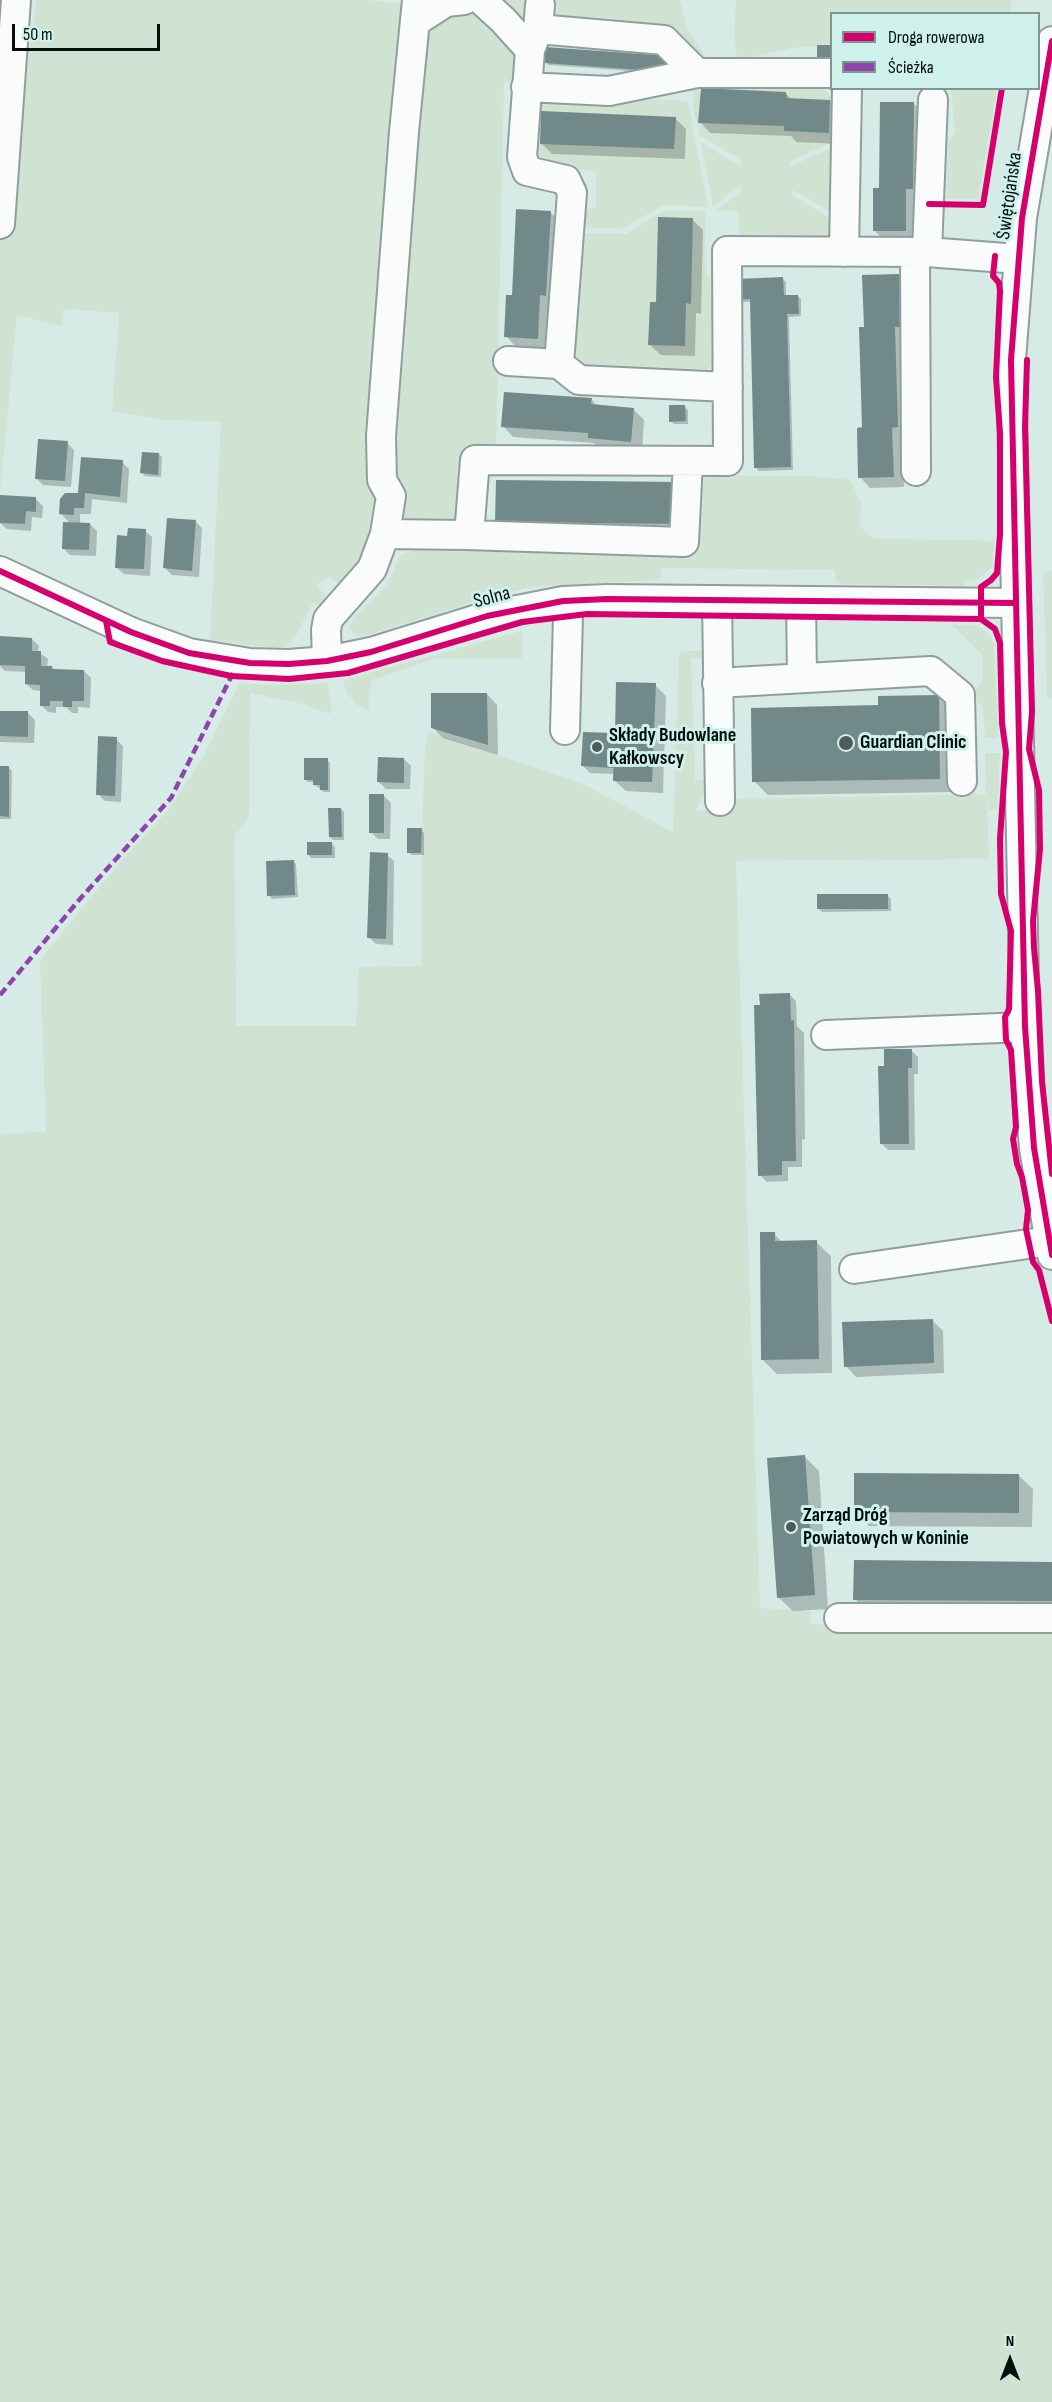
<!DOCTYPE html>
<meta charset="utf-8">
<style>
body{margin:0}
#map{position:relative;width:1052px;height:2402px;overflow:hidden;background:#d6eae6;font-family:"Sofia Sans Condensed",sans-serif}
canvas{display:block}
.legend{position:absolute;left:830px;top:12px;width:210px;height:78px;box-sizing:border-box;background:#cef2eb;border:2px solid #7d9792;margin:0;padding:8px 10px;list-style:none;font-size:18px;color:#040f0d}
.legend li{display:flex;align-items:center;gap:12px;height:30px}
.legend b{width:30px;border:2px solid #7d9792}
.north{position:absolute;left:980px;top:2330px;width:60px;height:60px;-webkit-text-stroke:4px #cef2eb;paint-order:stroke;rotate:0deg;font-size:16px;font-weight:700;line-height:24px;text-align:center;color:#040f0d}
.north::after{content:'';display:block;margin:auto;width:21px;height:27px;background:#040f0d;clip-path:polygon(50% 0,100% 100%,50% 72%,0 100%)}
.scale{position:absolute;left:12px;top:24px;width:148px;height:27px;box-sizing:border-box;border:3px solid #040f0d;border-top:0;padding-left:8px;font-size:18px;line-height:21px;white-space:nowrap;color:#040f0d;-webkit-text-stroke:4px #cef2eb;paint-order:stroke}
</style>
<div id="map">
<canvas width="1052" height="2402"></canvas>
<ul class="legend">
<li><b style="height:8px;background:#d6006c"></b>Droga rowerowa</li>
<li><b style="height:8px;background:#8e44ad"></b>Ścieżka</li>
</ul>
<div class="north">N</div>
<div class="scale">50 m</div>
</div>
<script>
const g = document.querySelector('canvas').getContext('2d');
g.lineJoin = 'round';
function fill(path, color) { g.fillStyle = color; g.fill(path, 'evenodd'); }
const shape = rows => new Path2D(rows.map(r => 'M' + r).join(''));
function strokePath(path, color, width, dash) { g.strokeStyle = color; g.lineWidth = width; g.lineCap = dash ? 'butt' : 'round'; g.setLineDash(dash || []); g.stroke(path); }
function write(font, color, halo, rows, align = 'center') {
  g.font = font + ' "Sofia Sans Condensed",sans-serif'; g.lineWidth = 6; g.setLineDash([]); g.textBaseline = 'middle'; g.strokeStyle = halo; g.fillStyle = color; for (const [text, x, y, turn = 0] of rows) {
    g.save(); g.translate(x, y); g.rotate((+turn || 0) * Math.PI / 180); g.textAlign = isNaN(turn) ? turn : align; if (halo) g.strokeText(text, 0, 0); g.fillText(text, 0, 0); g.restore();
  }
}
fill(shape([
 [36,0,366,0,407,4,380,501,366,549,344,583,340,585,328,576,316,586,325,593,325,599,321,605,313,602,296,636,290,643,284,647,267,647,210,640,221,422,164,420,112,411,119,313,64,309,62,326,17,315,0,493,0,39,32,43],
 [499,0,533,0,525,21,514,21],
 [546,0,680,0,687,28,711,66,705,67,675,33,643,24,608,18,545,15],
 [736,0,1012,0,1010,13,832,14,831,45,792,48,737,60,734,37],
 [475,8,515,47,518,84,504,82,496,454,455,524,408,526,400,516,405,490,388,486,419,37,440,14],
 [699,84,824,89,839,106,838,139,789,162,791,166,838,145,835,214,792,190,792,195,834,221,833,235,827,241,740,238,738,211,716,211,740,192,741,185,713,206,701,142,740,167,741,160,699,135,693,105,694,88],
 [701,88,786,92,787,98,830,100,829,133,784,132,784,126,699,123],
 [951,89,997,89,978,199,946,198,948,143,955,132],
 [545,95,688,101,708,207,664,205,623,228,574,227,576,211,596,207,596,171,552,167,533,152,536,98],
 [665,210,705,211,706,274,717,289,716,361,705,372,580,367,573,356,574,233,626,234],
 [658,217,693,218,691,303,686,303,685,346,648,345,650,303,656,302],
 [691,471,745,476,805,476,850,479,861,504,860,526,873,538,994,541,992,567,979,578,965,581,964,586,840,584,836,581,835,570,661,568,661,577,658,580,533,587,494,596,368,635,358,637,353,633,350,627,353,618,386,585,400,557,405,553,412,552,411,544,690,552],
 [1052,570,1052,699,1047,698,1043,573],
 [952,625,978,626,990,636,994,644,998,738,985,738,983,707,970,694,982,683,983,656],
 [522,631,522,658,434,659,372,680,368,703,370,710,357,705,346,692,343,680],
 [681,651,706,651,706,657,691,658,695,780,710,780,696,811,733,809,733,799,986,794,985,753,1000,753,997,810,989,810,987,800,989,859,736,861,760,1608,811,1611,811,1624,1052,1628,1052,2402,0,2402,0,1135,46,1131,40,960,116,867,168,810,201,761,239,684,281,685,327,683,332,710,329,714,303,704,250,693,249,818,235,835,236,1026,356,1026,359,967,422,966,422,828,425,749,429,731,585,785,673,832,679,653]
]), '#d0e3d3');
fill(shape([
 [0,0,5,0,5,22,0,21],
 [670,57,672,74,549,65,546,62],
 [786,94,791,99,830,101,840,112,839,144,796,142,791,136,710,133,700,122],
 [914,104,925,114,916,241,885,241,874,230,881,190],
 [675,118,686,129,685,159,552,154,541,143],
 [550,212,561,223,549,349,516,347,506,336,513,297],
 [692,219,703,230,701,314,696,313,695,356,661,355,650,345,657,304],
 [898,275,909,286,902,438,904,487,870,488,860,477,864,429,865,328],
 [783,279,786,282,786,297,798,296,801,299,801,316,789,317,793,470,759,471,756,468,751,302,742,302,739,299],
 [591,399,598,407,633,409,644,420,642,452,600,448,594,443,513,437,503,426],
 [685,407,688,410,688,424,674,424,671,421],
 [67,443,74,450,71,487,43,485,36,478],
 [159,454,162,457,161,477,145,476,142,473],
 [122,462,129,469,127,503,92,499,91,514,80,514,80,524,90,524,97,531,96,556,70,555,63,548,71,524,61,514,79,495],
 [678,483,681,526,500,524],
 [36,499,43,506,42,518,32,517,31,531,7,529,0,523],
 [196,522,202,528,199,577,172,575,165,568],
 [145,531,152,537,150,576,124,574,117,568,129,537],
 [0,638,32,639,39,646,38,652,48,659,47,667,52,667,55,670,84,671,91,678,90,708,78,707,78,713,72,713,66,707,56,707,56,713,48,712,41,705,42,691,33,690,26,684,27,672,5,671,0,666],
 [655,685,666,696,663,793,626,791,615,781,615,774,590,773,583,766,614,735],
 [487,694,497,705,498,755,443,738,432,727],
 [938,696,952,711,954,792,768,795,754,781,880,707],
 [0,712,28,713,35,720,34,743,0,742],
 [116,739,123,746,121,802,105,801,98,794],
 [404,759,411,766,410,789,386,789,379,782],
 [327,760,330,763,330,792,324,792,315,785,315,782,308,782,305,779],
 [0,768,9,768,12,771,11,819,0,819],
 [384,796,391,803,390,839,378,839,371,832],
 [341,809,344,812,344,840,333,840,330,837],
 [421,830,424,833,424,855,412,855,408,852],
 [332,844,335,847,335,858,311,858,308,854],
 [387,855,394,861,393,945,376,944,369,937],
 [293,861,296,864,298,897,272,899,269,895],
 [888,896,891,899,891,911,822,912,818,908],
 [789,994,796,1001,797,1026,804,1033,805,1139,802,1140,802,1167,788,1167,788,1181,767,1182,760,1175],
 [911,1050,918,1057,918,1074,914,1074,915,1150,888,1150,881,1143,885,1068],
 [774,1234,782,1242,816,1242,831,1256,832,1373,777,1374,763,1360],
 [932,1320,943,1331,944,1373,856,1377,846,1366],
 [805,1457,819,1471,828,1609,793,1611,778,1597],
 [1018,1475,1033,1489,1032,1527,869,1526,855,1512],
 [1052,1563,1052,1603,858,1602,855,1599]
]), '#0003');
fill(shape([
 [817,45,832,45,832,59,817,59],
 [545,47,670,56,669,72,544,63],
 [701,88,786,92,787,98,830,100,829,133,784,131,784,126,698,123],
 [880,102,914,102,913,189,906,189,906,231,873,231,873,188,879,188],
 [541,111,676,117,674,149,540,144],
 [516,209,551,211,546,296,540,295,538,339,504,337,506,295,512,295],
 [658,217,693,218,691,304,686,303,685,346,648,345,650,302,656,302],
 [899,274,900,327,895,327,898,427,892,428,894,477,858,478,857,428,862,427,859,327,864,327,862,275],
 [783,277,784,295,798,295,799,314,787,314,791,467,754,468,750,299,737,300,737,279],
 [504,392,592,398,591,404,634,408,631,442,588,438,588,433,501,427],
 [669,405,685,405,686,421,669,422],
 [38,439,68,441,65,481,35,479],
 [142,452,159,453,158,475,140,473],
 [81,457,123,460,120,497,85,493,84,508,74,508,74,515,59,514,60,499,65,493,78,493],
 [496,480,679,482,678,524,495,522],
 [0,495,36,497,36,512,26,511,25,524,0,523],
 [167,518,196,520,192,571,163,568],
 [63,522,90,523,89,550,62,549],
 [128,528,146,529,144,569,115,568,117,535,127,536],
 [0,636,32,638,32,651,41,651,41,666,52,666,52,669,84,670,84,701,72,701,72,707,63,707,63,701,50,701,50,706,40,706,40,685,25,684,25,666,0,665],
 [616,682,656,683,652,782,613,781,614,754,613,768,581,766,583,732,615,733],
 [431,693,487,693,488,745,431,728],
 [939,695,940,779,752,782,751,708,878,705,878,696],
 [0,711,28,711,28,737,0,736],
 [98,736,117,737,115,796,96,795],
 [378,757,404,758,404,783,377,782],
 [304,758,328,758,328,790,320,790,320,785,313,785,313,780,304,780],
 [0,766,9,766,9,817,0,816],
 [369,794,384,794,384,833,369,833],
 [328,808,341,808,342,837,329,837],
 [407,828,422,828,421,853,407,853],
 [307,842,332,842,332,855,307,855],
 [370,852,388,853,386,939,367,938],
 [294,860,295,895,267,896,266,861],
 [817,894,888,894,888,909,817,909],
 [790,993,791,1021,794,1020,796,1161,782,1161,782,1175,758,1176,754,1005,760,1005,759,994],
 [884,1049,912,1049,912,1068,908,1068,909,1144,880,1144,878,1066,884,1066],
 [760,1232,775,1232,775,1241,817,1240,819,1359,761,1360],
 [933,1319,934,1363,844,1367,842,1322],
 [805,1455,815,1595,777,1598,767,1458],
 [854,1473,1019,1474,1019,1513,854,1512],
 [854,1560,1052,1562,1052,1601,853,1600]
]), '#718989');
const minor = shape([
 [481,0,503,20,530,50],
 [540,5,538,29,530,50,522,157,527,171,566,180,572,193,559,364,579,380,728,387],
 [415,22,446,2,464,0],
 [538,29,664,40,697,73,832,73],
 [1052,41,1022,218,1011,360,1025,1027,1034,1148,1052,1255],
 [526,87,609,91,697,73],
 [0,224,16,0],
 [844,252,847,88],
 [927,252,933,100],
 [915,253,916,471],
 [508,361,559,364],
 [385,534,469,535,475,460,728,461,727,251,927,252,1018,259],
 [466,535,684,542,688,461],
 [0,571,131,632,189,653,250,663,289,664,327,661,371,652,487,616,563,601,607,599,1015,603],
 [717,600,720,801],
 [563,601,568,616,565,730],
 [801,601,802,678],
 [327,661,326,630,328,619,372,569,385,534,391,496,382,480,381,436,404,132,417,0],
 [717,683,931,671,960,695,962,781],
 [826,1035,1025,1027],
 [854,1269,1049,1241],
 [839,1618,1052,1618]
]);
strokePath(minor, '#909f9c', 32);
strokePath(minor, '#f9fcfb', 28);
strokePath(shape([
 [0,995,79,900,171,798,234,671]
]), '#8e44ad', 4.5, [9, 4.5]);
strokePath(shape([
 [1052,41,1022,218,1011,360,1025,1027,1034,1148,1052,1255],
 [929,204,983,205,1002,88],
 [995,256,993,276,999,283,1000,291,996,377,1000,433,1000,534,997,573,991,580,981,587,981,619,995,629,1000,643,1002,723,1006,752,1000,839,1001,894,1011,931,1009,1009,1005,1017,1006,1040,1011,1050,1016,1127,1013,1139,1017,1164,1022,1177,1028,1210,1026,1229,1033,1262,1039,1270,1052,1321],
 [1027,360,1025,427,1032,712,1029,749,1039,790,1040,849,1033,921,1034,948,1038,991,1042,1082,1052,1174],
 [0,571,131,632,189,653,250,663,289,664,327,661,371,652,487,616,563,601,607,599,1015,603],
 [106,621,110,642,162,661,231,676,289,679,348,673,522,622,587,614,981,619]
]), '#d6006c', 6);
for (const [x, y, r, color] of [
 [846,743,8,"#4e5c59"],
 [597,747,6,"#4e5c59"],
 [791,1527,6,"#4e5c59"]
]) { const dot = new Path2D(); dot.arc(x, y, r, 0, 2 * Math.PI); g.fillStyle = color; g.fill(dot); strokePath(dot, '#cef2eb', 2); }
write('20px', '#040f0d', '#cef2eb', [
 ["Świętojańska",1010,196,-82],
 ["Solna",492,598,-15]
]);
write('bold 20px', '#040f0d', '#cef2eb', [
 ["Składy Budowlane",609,736],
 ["Kałkowscy",609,759],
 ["Guardian Clinic",860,743],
 ["Zarząd Dróg",803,1516],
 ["Powiatowych w Koninie",803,1539]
], 'left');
</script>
